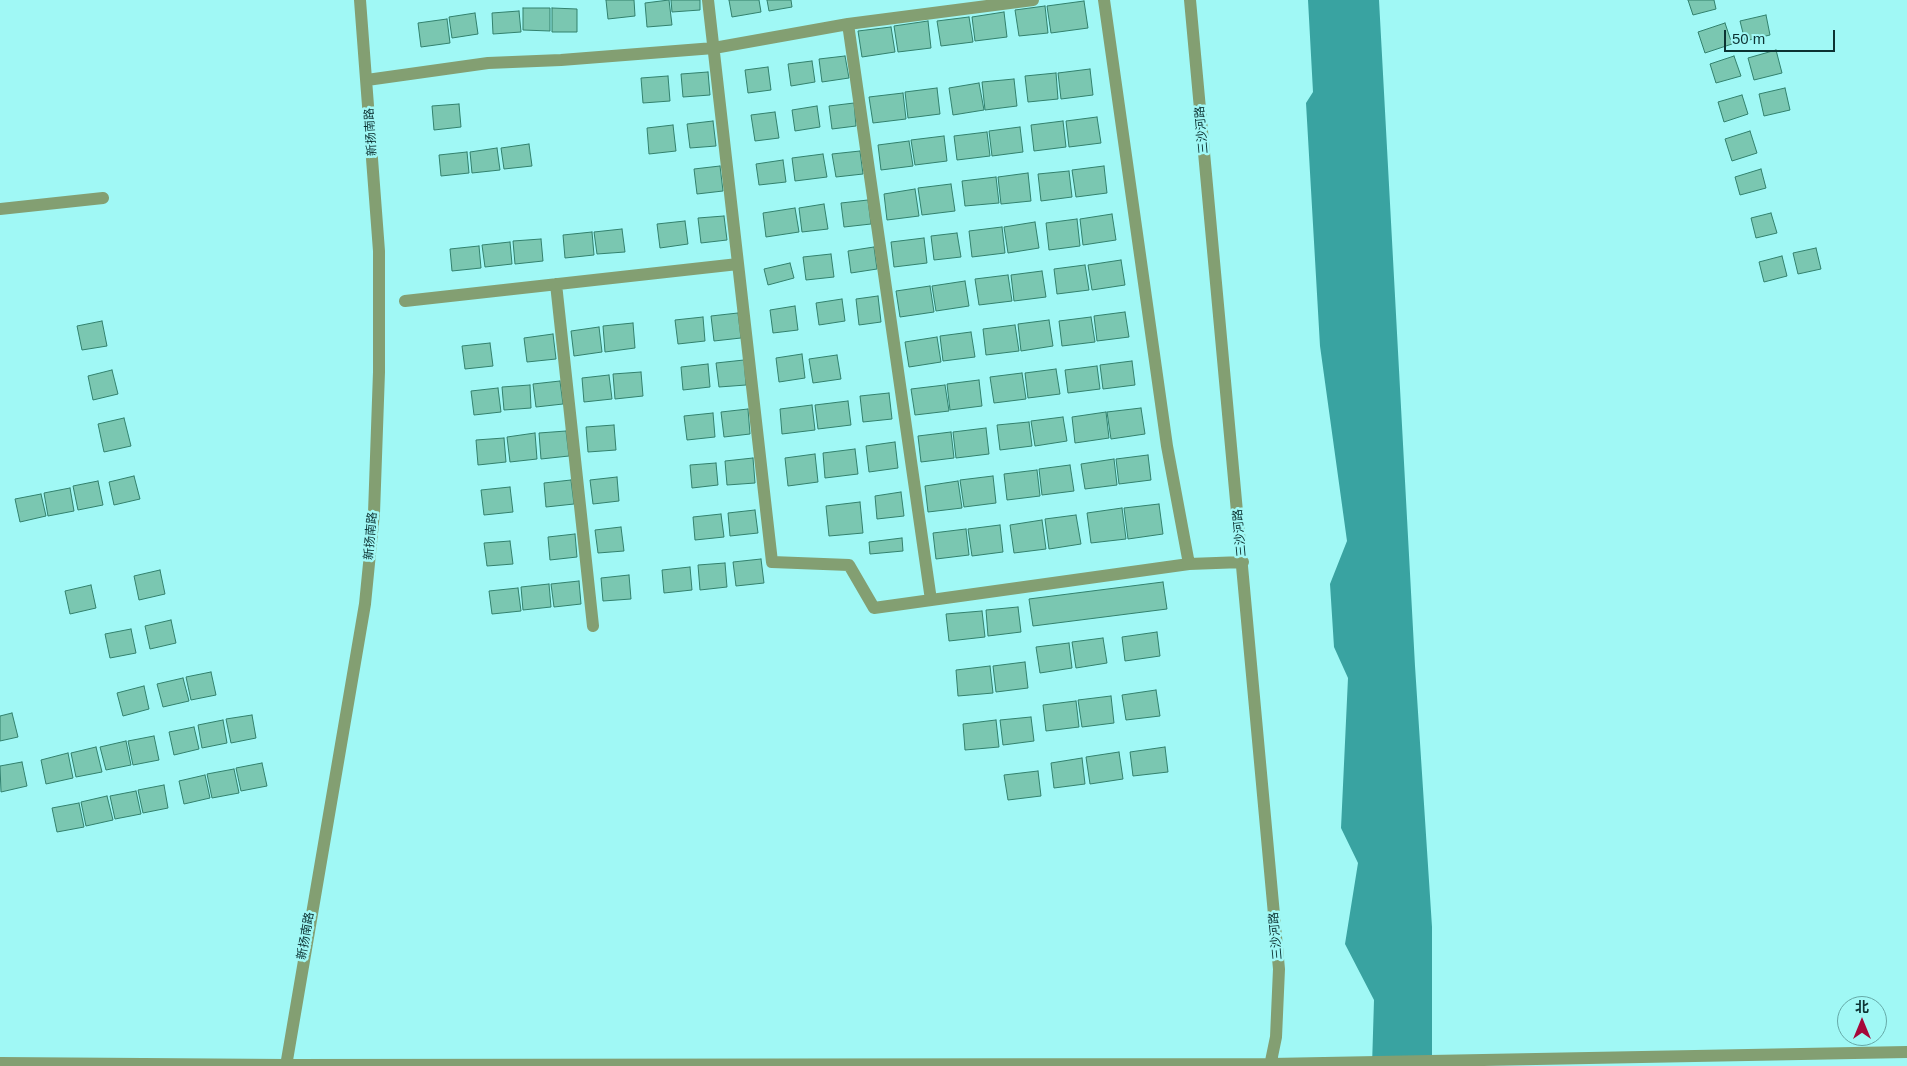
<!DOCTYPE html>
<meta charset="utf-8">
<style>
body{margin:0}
#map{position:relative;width:1907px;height:1066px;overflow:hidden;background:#a0f8f5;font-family:Helvetica,"Noto Sans SC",sans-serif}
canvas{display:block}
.north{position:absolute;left:1837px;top:996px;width:50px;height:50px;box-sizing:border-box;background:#a0f8f5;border:1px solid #65a9a7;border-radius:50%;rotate:0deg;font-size:14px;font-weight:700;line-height:20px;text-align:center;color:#0c3232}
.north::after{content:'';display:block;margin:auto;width:18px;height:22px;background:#a5093a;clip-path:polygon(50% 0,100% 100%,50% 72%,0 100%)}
.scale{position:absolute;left:1724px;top:30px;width:111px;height:22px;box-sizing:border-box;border:2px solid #0c3232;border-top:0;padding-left:6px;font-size:15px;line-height:18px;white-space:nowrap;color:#0c3232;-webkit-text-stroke:4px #a0f8f5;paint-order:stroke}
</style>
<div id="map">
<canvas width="1907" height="1066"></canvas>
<div class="north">北</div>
<div class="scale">50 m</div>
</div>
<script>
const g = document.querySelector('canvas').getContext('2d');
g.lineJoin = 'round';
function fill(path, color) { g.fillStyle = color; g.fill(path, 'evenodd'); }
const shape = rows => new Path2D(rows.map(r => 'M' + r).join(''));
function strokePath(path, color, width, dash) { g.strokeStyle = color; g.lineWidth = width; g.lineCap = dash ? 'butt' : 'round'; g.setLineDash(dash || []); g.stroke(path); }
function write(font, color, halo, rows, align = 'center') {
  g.font = font + ' Helvetica,"Noto Sans SC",sans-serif'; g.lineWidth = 5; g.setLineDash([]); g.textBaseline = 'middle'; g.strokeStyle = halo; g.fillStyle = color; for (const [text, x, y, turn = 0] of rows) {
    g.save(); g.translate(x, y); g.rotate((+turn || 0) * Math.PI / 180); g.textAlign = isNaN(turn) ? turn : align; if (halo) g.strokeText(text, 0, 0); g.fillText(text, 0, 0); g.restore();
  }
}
fill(shape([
 [1308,0,1379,0,1415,666,1432,927,1432,1066,1372,1066,1374,1000,1345,944,1358,863,1341,828,1348,678,1334,647,1330,584,1347,541,1320,346,1306,103,1313,92]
]), '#39a3a1');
const building = shape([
 [606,0,634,0,635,16,608,19,606,0],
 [669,0,672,25,647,27,645,3,669,0],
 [671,0,700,0,700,10,672,12,671,0],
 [729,0,759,0,761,12,732,17,729,0],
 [767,0,791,0,792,7,769,11,767,0],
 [1688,0,1714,0,1716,9,1693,15,1688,0],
 [1084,1,1088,28,1051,33,1047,6,1084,1],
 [1045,6,1048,33,1019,36,1015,10,1045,6],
 [523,8,550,8,550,31,523,30,523,8],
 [552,8,577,9,577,32,552,32,552,8],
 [519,11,521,32,493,34,492,13,519,11],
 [1004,12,1007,37,975,41,972,17,1004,12],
 [475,13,478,34,452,38,449,17,475,13],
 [1766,15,1770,35,1745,41,1740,21,1766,15],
 [969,17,973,42,941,46,937,21,969,17],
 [447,19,450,43,421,47,418,23,447,19],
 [928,21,931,48,898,52,894,26,928,21],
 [1725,23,1732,44,1705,53,1698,32,1725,23],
 [891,27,895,52,862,57,858,31,891,27],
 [1776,50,1782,73,1754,80,1748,58,1776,50],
 [845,56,849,78,822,82,819,59,845,56],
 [1734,56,1741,76,1716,83,1710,64,1734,56],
 [812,61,815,82,791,86,788,64,812,61],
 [768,67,771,90,748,93,745,70,768,67],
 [1090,69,1093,95,1061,99,1058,73,1090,69],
 [708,72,710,95,683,97,681,74,708,72],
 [1056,73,1058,99,1028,102,1025,76,1056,73],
 [668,76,670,101,643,103,641,78,668,76],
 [1014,79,1017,106,985,110,982,82,1014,79],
 [979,83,984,110,953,115,949,88,979,83],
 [937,88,940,114,908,118,905,92,937,88],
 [1785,88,1790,110,1764,116,1759,94,1785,88],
 [903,93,906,119,873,123,869,97,903,93],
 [1742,95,1748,114,1724,122,1718,102,1742,95],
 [854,103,856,126,832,129,829,106,854,103],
 [459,104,461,127,434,130,432,106,459,104],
 [817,106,820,127,795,131,792,110,817,106],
 [775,112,779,138,755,141,751,115,775,112],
 [1097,117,1101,143,1069,147,1066,121,1097,117],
 [713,121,716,146,690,148,687,124,713,121],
 [1063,121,1066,147,1034,151,1031,125,1063,121],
 [673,125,676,151,649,154,647,128,673,125],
 [1020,127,1023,152,992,156,989,131,1020,127],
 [1750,131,1757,153,1732,161,1725,139,1750,131],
 [987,132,990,156,957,160,954,136,987,132],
 [944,136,947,161,915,165,911,140,944,136],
 [909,141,913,166,881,170,878,145,909,141],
 [529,144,532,166,504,169,501,148,529,144],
 [497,148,500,170,472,173,470,152,497,148],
 [860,151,863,174,836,177,832,154,860,151],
 [467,152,469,173,441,176,439,155,467,152],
 [823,154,827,177,795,181,792,158,823,154],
 [783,160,786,182,759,185,756,164,783,160],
 [720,166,723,191,697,194,694,169,720,166],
 [1104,166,1107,193,1076,197,1072,170,1104,166],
 [1761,169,1766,188,1740,195,1735,177,1761,169],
 [1069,171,1072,197,1041,201,1038,174,1069,171],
 [1028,173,1031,201,1001,204,998,177,1028,173],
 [996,177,999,203,965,206,962,181,996,177],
 [951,184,955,211,922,215,918,188,951,184],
 [915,189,919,216,887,220,884,194,915,189],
 [868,200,871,224,844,227,841,203,868,200],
 [824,204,828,229,802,232,799,208,824,204],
 [795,208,799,232,766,237,763,213,795,208],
 [1771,213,1777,233,1756,238,1751,218,1771,213],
 [1112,214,1116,240,1083,245,1080,219,1112,214],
 [724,216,727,240,701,243,698,218,724,216],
 [1077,219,1080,246,1049,250,1046,223,1077,219],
 [685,221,688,244,660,248,657,224,685,221],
 [1035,222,1039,248,1008,253,1004,227,1035,222],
 [1002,227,1005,253,972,257,969,231,1002,227],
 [622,229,625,252,597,254,594,232,622,229],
 [592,232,594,255,565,258,563,235,592,232],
 [957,233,961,257,934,260,931,236,957,233],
 [924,238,927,263,894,267,891,242,924,238],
 [541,239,543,261,515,264,513,241,541,239],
 [510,242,512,264,485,267,482,245,510,242],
 [479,246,481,268,452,271,450,249,479,246],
 [874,247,877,269,851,273,848,251,874,247],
 [1816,248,1821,269,1798,274,1793,253,1816,248],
 [831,254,834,277,806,280,803,257,831,254],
 [1782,256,1787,276,1764,282,1759,262,1782,256],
 [1121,260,1125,285,1092,290,1088,265,1121,260],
 [790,263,794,278,768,285,764,269,790,263],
 [1085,265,1089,290,1057,294,1054,269,1085,265],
 [1042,271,1046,297,1014,301,1011,275,1042,271],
 [1008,275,1012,301,979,305,975,279,1008,275],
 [965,281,969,306,936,311,932,286,965,281],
 [930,286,934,312,900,317,896,291,930,286],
 [878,296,881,322,859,325,856,299,878,296],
 [842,299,845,321,819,325,816,303,842,299],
 [795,306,798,330,773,333,770,310,795,306],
 [1125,312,1129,337,1097,341,1094,316,1125,312],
 [738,313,741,338,714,341,711,316,738,313],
 [703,317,705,341,678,344,675,320,703,317],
 [1091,317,1095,342,1062,346,1059,321,1091,317],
 [1049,320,1053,346,1021,351,1018,324,1049,320],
 [102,321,107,346,82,350,77,326,102,321],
 [633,323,635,348,605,352,603,326,633,323],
 [1015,325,1019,351,986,355,983,329,1015,325],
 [599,327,602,352,574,356,571,331,599,327],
 [971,332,975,357,943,361,940,336,971,332],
 [553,334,556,359,527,362,524,338,553,334],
 [937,337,941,362,909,367,905,342,937,337],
 [490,343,493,366,465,369,462,346,490,343],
 [802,354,805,378,779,382,776,358,802,354],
 [837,355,841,379,813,383,809,359,837,355],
 [744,360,746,385,719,387,716,363,744,360],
 [1132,361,1135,385,1103,389,1100,365,1132,361],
 [708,364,710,387,683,390,681,367,708,364],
 [1097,366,1100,389,1068,393,1065,370,1097,366],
 [1056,369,1060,394,1028,398,1025,373,1056,369],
 [112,370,118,394,93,400,88,376,112,370],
 [641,372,643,396,615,399,613,374,641,372],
 [1022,373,1026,399,994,403,990,377,1022,373],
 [609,375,612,399,584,402,582,378,609,375],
 [979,380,982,406,950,410,947,384,979,380],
 [560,381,563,404,536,407,533,384,560,381],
 [530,385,531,408,504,410,502,387,530,385],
 [945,385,949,411,915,415,911,389,945,385],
 [498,388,501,412,474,415,471,391,498,388],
 [889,393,892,419,863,422,860,396,889,393],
 [848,401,851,425,818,429,815,405,848,401],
 [812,405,815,430,782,434,780,409,812,405],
 [1141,408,1145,434,1111,439,1107,412,1141,408],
 [748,409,750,434,724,437,721,412,748,409],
 [1106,412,1109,438,1075,443,1072,417,1106,412],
 [713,413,715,437,687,440,684,416,713,413],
 [1063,417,1067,441,1035,446,1031,421,1063,417],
 [124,418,131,446,104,452,98,424,124,418],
 [1029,422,1032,446,1000,450,997,425,1029,422],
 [614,425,616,450,588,452,586,427,614,425],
 [986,428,989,454,956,458,953,432,986,428],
 [566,431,569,456,541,459,539,433,566,431],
 [951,432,954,458,921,462,918,436,951,432],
 [535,433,537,459,510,462,507,437,535,433],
 [504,438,506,462,478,465,476,440,504,438],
 [895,442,898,468,869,472,866,446,895,442],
 [855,449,858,474,825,478,823,453,855,449],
 [815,454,818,482,788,486,785,458,815,454],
 [1148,455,1151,480,1119,484,1116,459,1148,455],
 [753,458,755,483,727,485,725,461,753,458],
 [1114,459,1117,485,1085,489,1081,464,1114,459],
 [716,463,718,485,692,488,690,465,716,463],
 [1070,465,1074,491,1042,495,1039,469,1070,465],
 [1037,470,1040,496,1007,500,1004,474,1037,470],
 [134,476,140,499,114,505,109,482,134,476],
 [993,476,996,503,964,507,960,480,993,476],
 [617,477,619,501,593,504,590,480,617,477],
 [571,480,574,504,546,507,544,483,571,480],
 [98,481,103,505,78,510,73,486,98,481],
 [958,481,962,508,928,512,925,486,958,481],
 [510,487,513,512,484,515,481,490,510,487],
 [70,488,74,511,48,516,44,493,70,488],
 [901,492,904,516,877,519,875,496,901,492],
 [41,494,46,516,20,522,15,499,41,494],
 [860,502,863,533,829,536,826,506,860,502],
 [1159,504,1163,534,1128,539,1124,508,1159,504],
 [1122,508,1126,539,1091,543,1087,513,1122,508],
 [755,510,758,533,730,536,728,513,755,510],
 [721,514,724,537,695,540,693,517,721,514],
 [1076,515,1081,544,1049,549,1045,519,1076,515],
 [1042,520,1046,549,1014,553,1010,525,1042,520],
 [1000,525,1003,552,972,556,968,529,1000,525],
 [621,527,624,551,598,553,595,530,621,527],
 [966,529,969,555,936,559,933,533,966,529],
 [575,534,577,557,550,560,548,537,575,534],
 [902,538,903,551,870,554,869,542,902,538],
 [510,541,513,564,487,566,484,543,510,541],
 [761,559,764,583,736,586,733,562,761,559],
 [725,563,727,587,700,590,698,565,725,563],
 [690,567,692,590,664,593,662,570,690,567],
 [160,570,165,594,139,600,134,576,160,570],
 [629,575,631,599,603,601,601,578,629,575],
 [579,581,581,604,554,607,551,584,579,581],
 [1163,582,1167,609,1033,626,1029,599,1163,582],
 [549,584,551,607,523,610,521,587,549,584],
 [91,585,96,608,70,614,65,591,91,585],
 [518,588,521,611,492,614,489,591,518,588],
 [1018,607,1021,632,988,636,986,610,1018,607],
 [982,611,985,637,949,641,946,614,982,611],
 [171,620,176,643,150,649,145,626,171,620],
 [131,629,136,653,110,658,105,634,131,629],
 [1157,632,1160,656,1125,661,1122,637,1157,632],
 [1103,638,1107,663,1076,668,1072,642,1103,638],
 [1069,643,1072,668,1040,673,1036,647,1069,643],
 [1025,662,1028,688,996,692,993,666,1025,662],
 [990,666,993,693,958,696,956,670,990,666],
 [211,672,216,695,191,700,186,677,211,672],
 [183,678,189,701,163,707,157,684,183,678],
 [144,686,149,709,123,716,117,693,144,686],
 [1156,690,1160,716,1126,720,1122,695,1156,690],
 [1111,696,1114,723,1082,727,1078,700,1111,696],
 [1076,701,1079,727,1046,731,1043,705,1076,701],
 [12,713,18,737,0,741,0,716,12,713],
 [252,715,256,738,231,743,226,719,252,715],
 [1031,717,1034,741,1003,745,1000,720,1031,717],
 [223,720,227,743,202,748,198,725,223,720],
 [996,720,999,747,965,750,963,724,996,720],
 [194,727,199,749,174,755,169,732,194,727],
 [154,736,159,760,133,765,128,741,154,736],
 [126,741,131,765,106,770,100,747,126,741],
 [96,747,102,772,76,777,71,753,96,747],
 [1165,747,1168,772,1133,776,1130,752,1165,747],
 [1119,752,1123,779,1090,784,1086,757,1119,752],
 [68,753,73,778,46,784,41,760,68,753],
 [1082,758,1085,784,1054,788,1051,763,1082,758],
 [22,762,27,786,1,792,0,766,22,762],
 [262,763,267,786,241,791,236,768,262,763],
 [234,769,239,793,212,798,207,774,234,769],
 [1038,771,1041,796,1008,800,1004,775,1038,771],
 [205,775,210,798,184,804,179,781,205,775],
 [164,785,168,808,143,813,138,790,164,785],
 [136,791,141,814,115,819,110,796,136,791],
 [107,796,113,820,86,826,81,802,107,796],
 [79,803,84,827,57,832,52,808,79,803]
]);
fill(building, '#7ac7b1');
strokePath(building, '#32816d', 1);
strokePath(shape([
 [708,0,772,562,849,565,874,608,1189,564],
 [1104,0,1167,446,1189,564,1243,562],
 [1190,0,1279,969,1276,1037,1270,1066],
 [848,24,931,600],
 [367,80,488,63,561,60,714,48,848,24,1033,0],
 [0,209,103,198],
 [556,284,593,626],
 [405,301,738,264],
 [0,1063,286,1065,1271,1064,1907,1052],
 [286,1066,365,604,374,513,379,372,379,251,360,0]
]), '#839f72', 12);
write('12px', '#0c3232', '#a0f8f5', [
 ["三沙河路",1202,130,-95],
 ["新扬南路",371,132,-94],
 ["三沙河路",1240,533,-95],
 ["新扬南路",371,536,-85],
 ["新扬南路",306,936,-80],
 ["三沙河路",1276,936,-95]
]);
</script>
